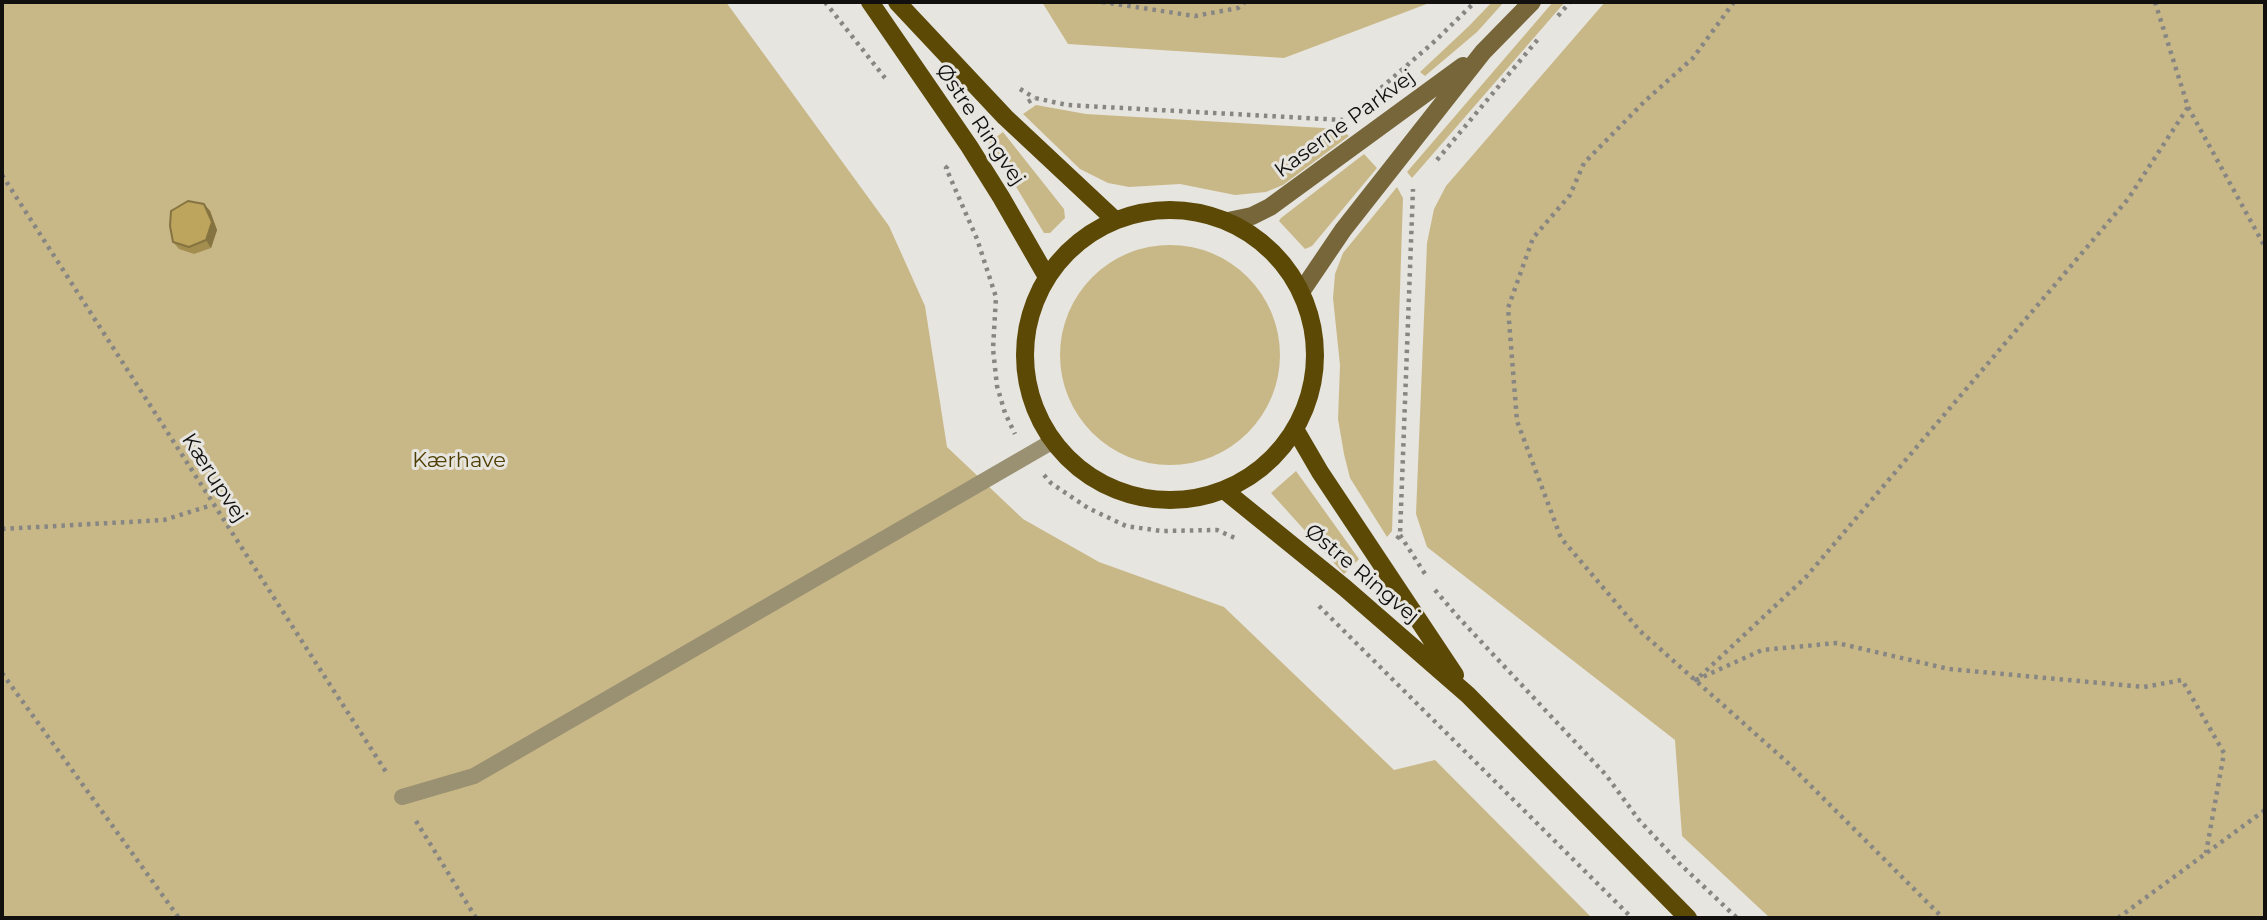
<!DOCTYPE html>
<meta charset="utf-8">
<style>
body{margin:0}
#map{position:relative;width:2267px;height:920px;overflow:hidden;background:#e7e5e0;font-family:Montserrat,sans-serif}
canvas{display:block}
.frame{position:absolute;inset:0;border:4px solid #11100f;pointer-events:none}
</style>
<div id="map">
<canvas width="2267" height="920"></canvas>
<div class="frame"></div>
</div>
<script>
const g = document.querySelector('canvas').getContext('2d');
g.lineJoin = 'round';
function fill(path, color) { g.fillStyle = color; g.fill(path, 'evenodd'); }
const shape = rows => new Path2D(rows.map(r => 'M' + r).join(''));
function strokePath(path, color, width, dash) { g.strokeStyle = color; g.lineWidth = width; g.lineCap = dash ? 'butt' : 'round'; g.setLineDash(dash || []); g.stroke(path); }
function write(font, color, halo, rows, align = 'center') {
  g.font = font + ' Montserrat,sans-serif'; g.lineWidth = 6; g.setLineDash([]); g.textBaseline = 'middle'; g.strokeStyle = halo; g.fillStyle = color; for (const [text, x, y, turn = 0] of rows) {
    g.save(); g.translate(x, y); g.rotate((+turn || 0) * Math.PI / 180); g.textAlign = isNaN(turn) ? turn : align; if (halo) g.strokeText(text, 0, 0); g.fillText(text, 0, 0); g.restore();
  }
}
fill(shape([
 [2,2,726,2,889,226,925,306,947,447,1023,519,1099,562,1224,607,1394,770,1435,760,1592,918,2,918],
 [1042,2,1432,2,1284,58,1068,44],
 [1492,2,1504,2,1477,32,1425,76,1420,72,1469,26],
 [1553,2,1565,2,1412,178,1407,172],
 [1605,2,2265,2,2265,918,1770,918,1682,836,1675,740,1427,547,1416,514,1427,243,1434,209,1446,186],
 [1036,105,1086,114,1341,129,1349,136,1283,185,1266,192,1235,195,1180,184,1129,187,1108,183,1080,169,1023,114],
 [1003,132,1064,209,1065,218,1050,233,1044,233,989,142],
 [1364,154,1377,168,1312,246,1305,249,1279,221,1281,218],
 [1397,187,1403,198,1392,531,1387,537,1350,478,1344,454,1338,419,1340,365,1333,298,1335,274,1343,253],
 '1060 355a110 110 0 1 1 220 0a110 110 0 1 1-220 0Z',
 [1296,471,1359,559,1344,574,1271,493]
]), '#c9b887');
strokePath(shape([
 [825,2,885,78],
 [1102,2,1195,16,1238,8,1245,2],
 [1734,2,1693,58,1645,101,1584,163,1570,195,1533,238,1508,308,1517,421,1561,538,1640,631,1787,762,1943,918],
 [2155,2,2188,107,2128,199,1806,577,1696,680,1762,650,1837,643,1949,669,2144,687,2182,680,2224,753,2206,853],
 [1558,16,1570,2],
 [1381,88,1435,41,1475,2],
 [1020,89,1035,98],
 [1028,102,1035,98,1067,105,1343,120],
 [2188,107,2265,247],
 [1437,160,1539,38],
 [948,166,946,168,977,239,996,297,993,349,997,386,1005,413,1015,434],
 [2,175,388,775],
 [1044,475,1051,483,1088,508,1126,526,1161,531,1217,530,1235,538],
 [2,529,164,520,212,505],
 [1400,535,1427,577],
 [1397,539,1400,535,1413,189],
 [1435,590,1459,618,1606,775,1639,820,1681,865,1737,918],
 [1319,606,1632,918],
 [2,673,179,918],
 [416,821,476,918],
 [2118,918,2265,810]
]), '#878683', 4.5, [3.5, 5]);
strokePath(shape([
 [402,797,474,776,1053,441]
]), '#9a9072', 16);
strokePath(shape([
 [1228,221,1252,216,1270,207,1463,66],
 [1301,292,1343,230,1483,52,1532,2]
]), '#76663a', 18);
strokePath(shape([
 [870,2,969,146,1001,197,1047,277],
 [897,2,1005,117,1115,220],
 '1025 355a145 145 0 1 1 290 0a145 145 0 1 1-290 0Z',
 [1295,429,1320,472,1455,675],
 [1224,490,1345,588,1468,695,1688,918]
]), '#5c4905', 18);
fill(shape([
 [204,204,210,211,217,230,211,248,194,254,179,249,173,242]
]), '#a38e50');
fill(shape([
 [204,204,210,211,217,230,211,248,206,240]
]), '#857441');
const building = shape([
 [188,201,204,204,212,222,206,240,189,247,173,242,170,226,171,211,188,201]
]);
fill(building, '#bea55d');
strokePath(building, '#857441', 2);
write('21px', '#11100f', '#e7e5e0', [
 ["Kaserne Parkvej",1345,124,-36],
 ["Østre Ringvej",980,125,56],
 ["Kærupvej",214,478,57],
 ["Østre Ringvej",1362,574,40]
]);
write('21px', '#4f3e01', '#e7e5e0', [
 ["Kærhave",459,461]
]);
</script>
